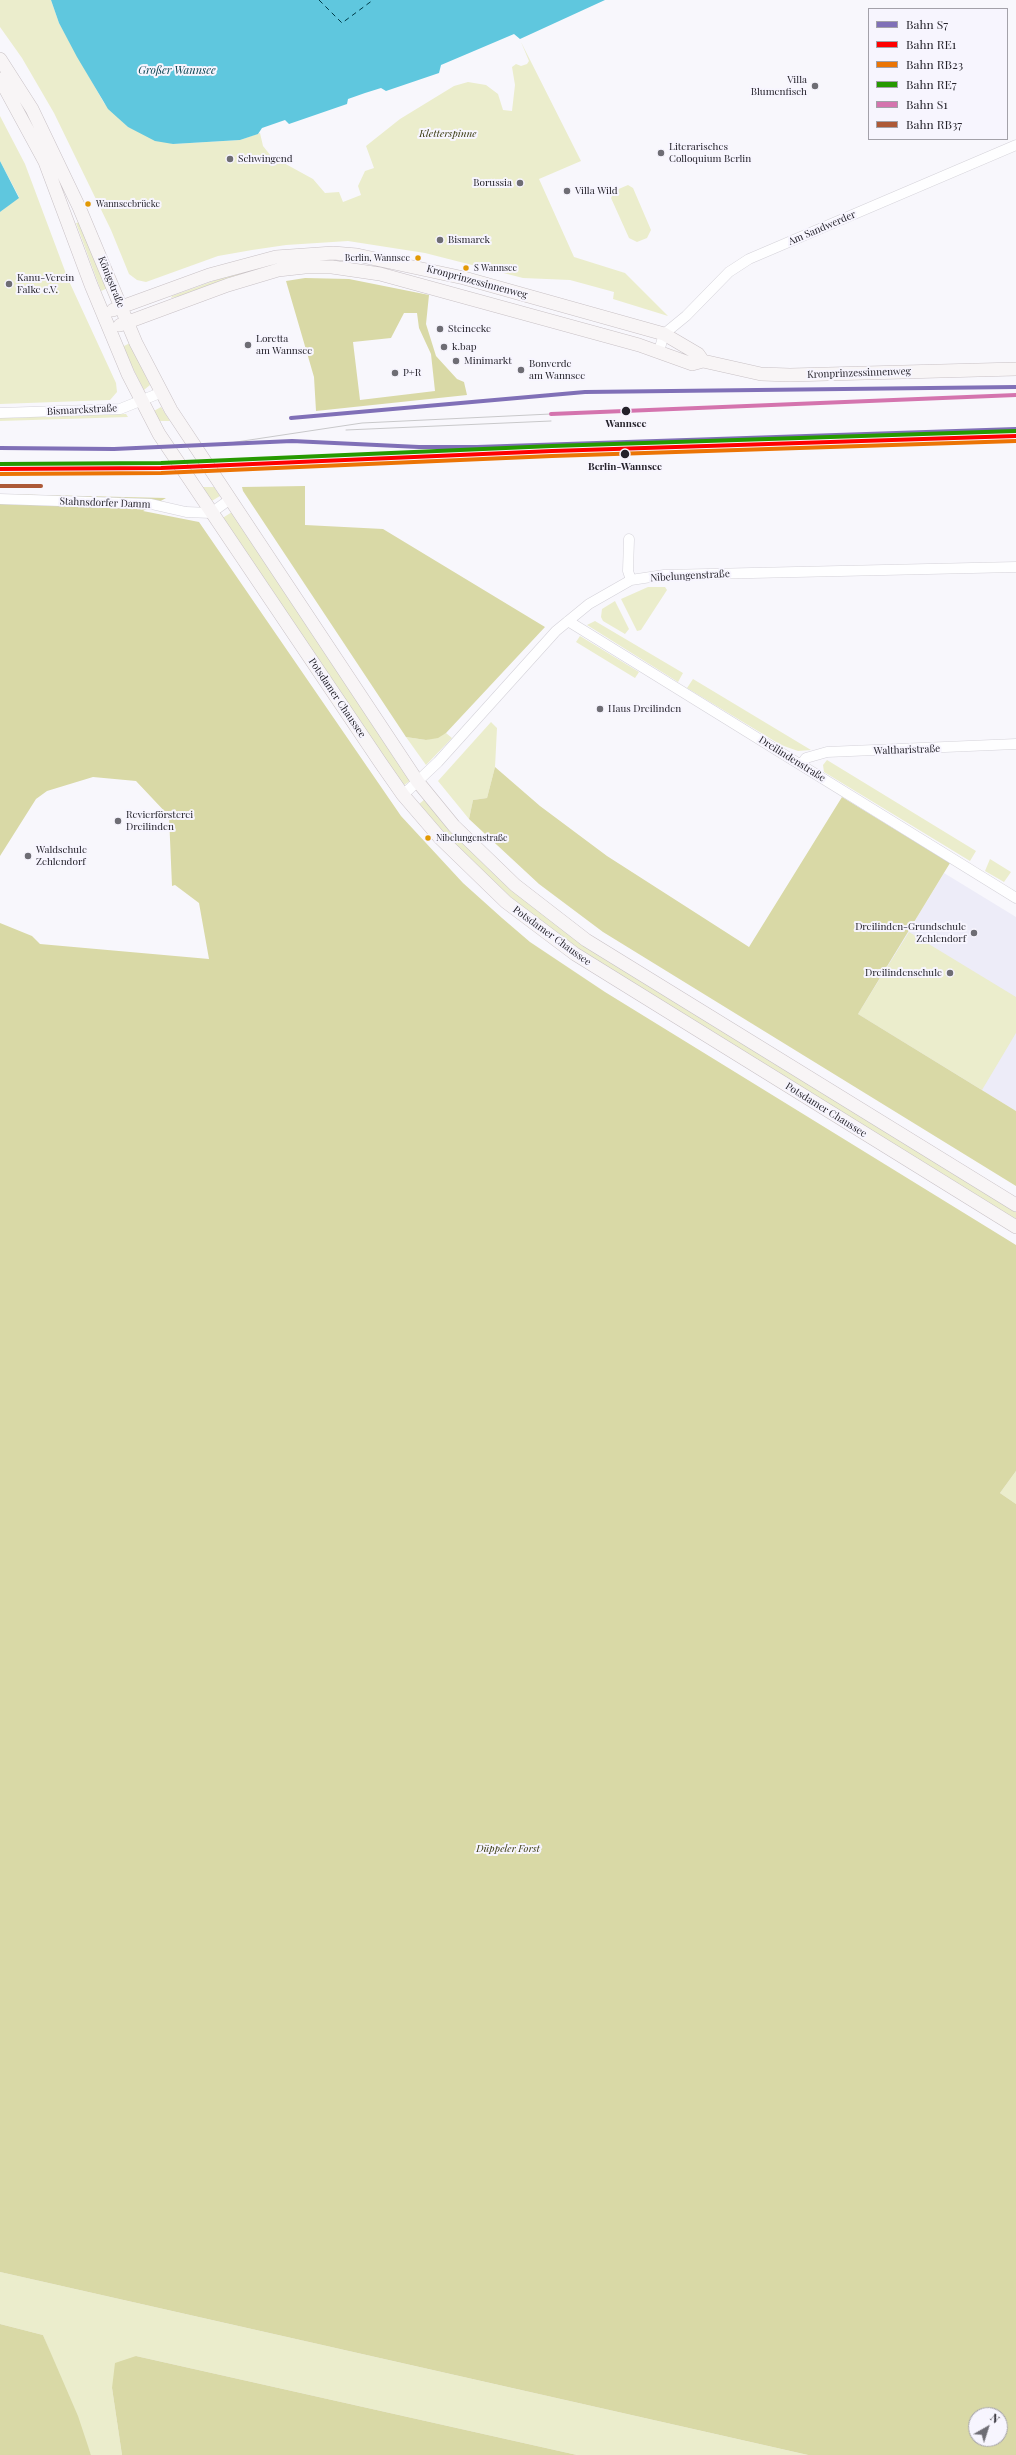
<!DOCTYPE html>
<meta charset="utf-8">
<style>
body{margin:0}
#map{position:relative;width:1016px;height:2455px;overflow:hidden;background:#f8f7fc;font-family:"Playfair Display",serif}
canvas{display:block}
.legend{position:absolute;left:868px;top:8px;width:140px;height:132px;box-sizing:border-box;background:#f7f5fe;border:1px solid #a3a1a9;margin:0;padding:5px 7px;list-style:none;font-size:12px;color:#24222a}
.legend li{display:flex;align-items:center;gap:8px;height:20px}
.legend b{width:20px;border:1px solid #a3a1a9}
.north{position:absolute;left:968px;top:2407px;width:40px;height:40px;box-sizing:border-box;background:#f7f5fe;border:1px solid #a3a1a9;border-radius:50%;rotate:39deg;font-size:11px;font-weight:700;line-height:16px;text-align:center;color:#24222a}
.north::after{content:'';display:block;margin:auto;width:14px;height:18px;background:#6e6d74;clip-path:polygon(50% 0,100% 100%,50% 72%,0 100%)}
</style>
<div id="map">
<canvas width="1016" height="2455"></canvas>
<ul class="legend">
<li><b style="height:5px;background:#8070b7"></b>Bahn S7</li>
<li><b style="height:5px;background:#f00"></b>Bahn RE1</li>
<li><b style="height:5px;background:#eb7405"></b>Bahn RB23</li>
<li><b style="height:5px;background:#269900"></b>Bahn RE7</li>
<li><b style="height:5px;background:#d474ae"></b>Bahn S1</li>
<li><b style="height:5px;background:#ad5937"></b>Bahn RB37</li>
</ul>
<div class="north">N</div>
</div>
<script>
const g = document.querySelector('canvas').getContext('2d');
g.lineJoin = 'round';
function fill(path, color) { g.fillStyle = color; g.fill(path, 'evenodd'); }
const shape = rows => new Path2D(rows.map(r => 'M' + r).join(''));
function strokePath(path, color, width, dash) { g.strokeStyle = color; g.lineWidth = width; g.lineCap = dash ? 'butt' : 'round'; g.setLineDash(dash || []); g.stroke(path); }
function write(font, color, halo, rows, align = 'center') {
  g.font = font + ' "Playfair Display",serif'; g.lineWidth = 4; g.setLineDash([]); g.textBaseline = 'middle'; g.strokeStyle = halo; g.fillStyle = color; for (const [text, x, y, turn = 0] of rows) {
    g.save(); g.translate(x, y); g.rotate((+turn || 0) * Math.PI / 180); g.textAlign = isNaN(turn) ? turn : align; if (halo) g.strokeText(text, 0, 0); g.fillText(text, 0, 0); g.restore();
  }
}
fill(shape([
 [944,873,1016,917,1016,1111,858,1014]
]), '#edecf8');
fill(shape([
 [0,0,51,0,59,23,104,103,128,127,173,144,240,140,260,133,263,146,271,156,313,179,325,193,339,192,343,202,361,195,358,186,365,171,374,168,366,146,400,119,454,86,468,82,486,85,498,94,503,110,512,111,515,85,512,67,516,64,521,66,527,64,529,61,521,42,581,161,539,179,574,257,625,273,668,316,613,299,614,292,570,280,523,278,425,253,348,241,286,245,252,250,218,256,146,282,137,280,129,274,111,230,54,113,22,58,0,27],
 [0,116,25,164,68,279,116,383,117,392,110,400,0,404,0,212,19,197,0,161],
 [628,185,633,188,651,230,647,238,637,242,629,238,611,198,614,191],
 [80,222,108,288,101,291,76,223],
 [326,259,326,262,171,298,172,296,233,274,283,262],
 [130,343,150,385,144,390,122,347],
 [161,407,170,421,158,421,152,412],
 [126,414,128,417,0,421,0,418],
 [200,487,214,487,220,496,210,502],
 [232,512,411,780,403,786,221,519],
 [648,587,665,587,667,590,641,630,637,631,621,599],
 [615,601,629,629,625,634,603,621,601,617,602,609],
 [595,621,683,673,678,682,587,625],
 [580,636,639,672,635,678,576,642],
 [693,679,811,750,798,751,781,745,687,688],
 [491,722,497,728,495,767,487,798,473,800,469,819,438,781],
 [446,733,452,738,426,765,406,737,426,740],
 [827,760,976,851,970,861,824,772,823,765],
 [425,799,500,878,1016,1211,1016,1222,567,943,480,872,418,805],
 [990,859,1011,872,1004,882,985,871],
 [909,932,1016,997,1016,1033,982,1090,858,1014],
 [1016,1471,1016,1504,1000,1493],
 [0,2272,808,2455,577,2455,136,2356,112,2388,122,2455,91,2455,43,2335,0,2324]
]), '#ebedcc');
fill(shape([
 [305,278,349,279,429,295,426,324,436,356,457,379,464,382,467,395,316,411,314,377,286,281],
 [404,313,417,313,419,328,431,354,435,391,360,400,353,342,391,338],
 [305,486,305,525,383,529,545,627,446,733,438,738,426,740,406,737,243,491,242,487],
 [0,494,166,498,143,511,199,522,401,816,463,883,502,918,530,942,605,992,1016,1245,1016,1471,1000,1493,1016,1504,1016,2455,808,2455,0,2272,0,923,32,936,40,944,209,959,199,903,175,885,172,886,169,816,136,781,93,777,47,791,36,799,0,856],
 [976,2415,1000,2415,1000,2439,976,2439],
 [495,767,540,806,607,856,749,947,842,797,950,863,858,1014,1016,1111,1016,1186,603,932,539,884,469,819,473,800,487,798],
 [0,2324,43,2335,78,2416,91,2455,0,2455],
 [136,2356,577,2455,122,2455,112,2388,115,2363]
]), '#d9d9a6');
fill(shape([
 [51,0,605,0,520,39,514,34,441,65,439,73,386,91,381,88,365,93,348,99,347,104,289,124,285,120,262,128,258,134,240,140,173,144,155,141,128,127,108,109,77,57,59,23],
 [0,161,19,198,0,212]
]), '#5fc7de');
strokePath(shape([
 [319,0,342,23,373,0]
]), '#003c49', 1, [5, 4]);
const minor = shape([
 [659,351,664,334,686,316,729,272,749,259,1016,145],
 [0,413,120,409,160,393],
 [0,499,151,504,186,512,211,513,229,500],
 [629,539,628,571,631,580],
 [568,621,1016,898],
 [801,765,806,758,827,752,1016,744],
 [403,795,438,762,556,631,589,604,631,580,664,575,1016,567]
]);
const major = shape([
 [0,59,32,109,79,207,136,343,171,410,418,782,454,826,515,885,586,940,1016,1205],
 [0,79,45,162,91,285,128,374,159,434,380,762,403,795,440,838,506,902,575,954,1016,1227],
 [113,310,209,275,276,257,333,253,357,255,464,278,664,334,698,354,703,361],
 [120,325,228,285,278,270,305,267,332,267,380,274,639,345,692,364,703,361,761,374,790,375,1016,369]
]);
strokePath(minor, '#d4d2d9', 11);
strokePath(major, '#c8c1c5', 14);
strokePath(minor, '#fefeff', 10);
strokePath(major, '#f8f5f6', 13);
strokePath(shape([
 [346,430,551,421],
 [223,444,362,423,551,414]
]), '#c8c8ca', 1);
strokePath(shape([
 [291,418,585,392,1016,387],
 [0,448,114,449],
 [114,449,292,441,419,447,477,447,1016,429]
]), '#8070b7', 4);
strokePath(shape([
 [0,469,161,468,552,451,1016,436]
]), '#f00', 4);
strokePath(shape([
 [0,474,161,473,552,456,1016,441]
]), '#eb7405', 4);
strokePath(shape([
 [0,464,161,463,552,446,1016,431]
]), '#269900', 4);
strokePath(shape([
 [551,414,1016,395]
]), '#d474ae', 4);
strokePath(shape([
 [0,486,41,486]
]), '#ad5937', 4);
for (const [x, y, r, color] of [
 [815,86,4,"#6e6d74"],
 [661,153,4,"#6e6d74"],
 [230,159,4,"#6e6d74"],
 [520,183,4,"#6e6d74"],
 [567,191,4,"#6e6d74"],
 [88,204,3.5,"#e29904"],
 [440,240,4,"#6e6d74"],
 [418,258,3.5,"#e29904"],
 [466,268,3.5,"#e29904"],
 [9,284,4,"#6e6d74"],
 [440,329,4,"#6e6d74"],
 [248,345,4,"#6e6d74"],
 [444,347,4,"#6e6d74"],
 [456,361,4,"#6e6d74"],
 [521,370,4,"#6e6d74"],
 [395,373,4,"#6e6d74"],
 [626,411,5,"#24222a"],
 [625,454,5,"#24222a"],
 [600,709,4,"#6e6d74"],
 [118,821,4,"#6e6d74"],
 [428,838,3.5,"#e29904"],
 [28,856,4,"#6e6d74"],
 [974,933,4,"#6e6d74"],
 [950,973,4,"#6e6d74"]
]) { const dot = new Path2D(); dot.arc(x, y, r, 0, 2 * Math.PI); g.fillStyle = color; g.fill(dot); strokePath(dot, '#f7f5fe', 1.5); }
write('9px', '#24222a', '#f7f5fe', [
 ["Wannseebrücke",96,204],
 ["Berlin, Wannsee",410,258,"right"],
 ["S Wannsee",474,268],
 ["Nibelungenstraße",436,838]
], 'left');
write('10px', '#24222a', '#f7f5fe', [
 ["Villa",807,80,"right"],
 ["Blumenfisch",807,92,"right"],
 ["Literarisches",669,147],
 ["Colloquium Berlin",669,159],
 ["Schwingend",238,159],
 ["Borussia",512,183,"right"],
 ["Villa Wild",575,191],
 ["Bismarck",448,240],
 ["Kanu-Verein",17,278],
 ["Falke e.V.",17,290],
 ["Steinecke",448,329],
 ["Loretta",256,339],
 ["am Wannsee",256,351],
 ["k.bap",452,347],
 ["Minimarkt",464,361],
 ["Bonverde",529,364],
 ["am Wannsee",529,376],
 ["P+R",403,373],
 ["Haus Dreilinden",608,709],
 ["Revierförsterei",126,815],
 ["Dreilinden",126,827],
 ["Waldschule",36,850],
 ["Zehlendorf",36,862],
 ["Dreilinden-Grundschule",966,927,"right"],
 ["Zehlendorf",966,939,"right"],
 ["Dreilindenschule",942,973,"right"]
], 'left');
write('italic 10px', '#37380e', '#f7f5fe', [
 ["Kletterspinne",448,134],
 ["Düppeler Forst",508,1849]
]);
write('10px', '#24222a', '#f7f5fe', [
 ["Am Sandwerder",822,228,-23],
 ["Königstraße",111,282,68],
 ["Kronprinzessinnenweg",477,282,15],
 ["Kronprinzessinnenweg",859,373,-2],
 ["Bismarckstraße",82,410,-3],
 ["Stahnsdorfer Damm",105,503,2],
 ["Nibelungenstraße",690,576,-3],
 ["Potsdamer Chaussee",337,698,56],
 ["Waltharistraße",907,750,-2],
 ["Dreilindenstraße",792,759,32],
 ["Potsdamer Chaussee",552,936,36],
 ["Potsdamer Chaussee",826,1110,32]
]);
write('bold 10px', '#24222a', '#f7f5fe', [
 ["Wannsee",626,424],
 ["Berlin-Wannsee",625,467]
]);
write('italic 11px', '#003c49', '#f7f5fe', [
 ["Großer Wannsee",177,71]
]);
</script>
